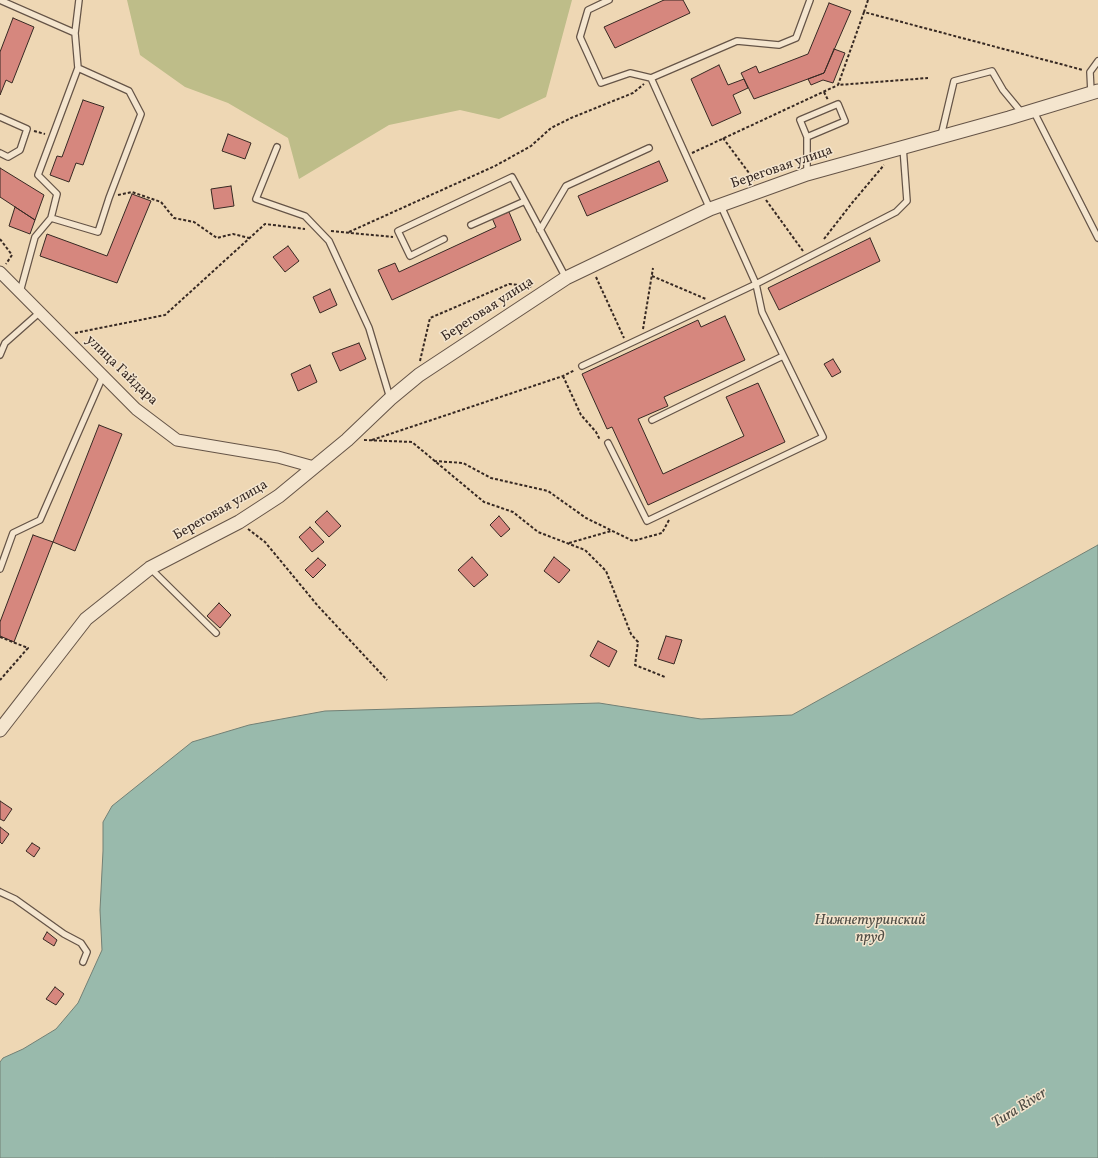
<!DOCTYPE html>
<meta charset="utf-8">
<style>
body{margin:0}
canvas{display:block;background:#eed7b4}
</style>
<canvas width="1098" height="1158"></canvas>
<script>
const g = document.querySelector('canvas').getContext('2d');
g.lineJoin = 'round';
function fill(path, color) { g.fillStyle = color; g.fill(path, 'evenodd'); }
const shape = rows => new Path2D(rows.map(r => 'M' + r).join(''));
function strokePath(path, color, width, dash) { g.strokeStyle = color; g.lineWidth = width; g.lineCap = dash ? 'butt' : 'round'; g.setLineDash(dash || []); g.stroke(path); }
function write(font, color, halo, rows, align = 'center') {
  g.font = font + ' Vollkorn,serif'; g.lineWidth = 3; g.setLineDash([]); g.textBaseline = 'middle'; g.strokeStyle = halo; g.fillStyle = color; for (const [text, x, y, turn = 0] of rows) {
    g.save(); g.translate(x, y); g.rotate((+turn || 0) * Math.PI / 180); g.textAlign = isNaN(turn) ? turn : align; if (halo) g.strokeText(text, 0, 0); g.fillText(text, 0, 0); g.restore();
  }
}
fill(shape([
 [127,0,572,0,546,97,499,119,460,110,389,125,299,179,288,138,228,103,185,87,140,55]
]), '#bebd89');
const water = shape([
 [1098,545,1098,1158,0,1158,0,1062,3,1058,23,1049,56,1029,78,1003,102,950,100,910,103,851,103,822,112,806,192,742,249,725,325,711,599,703,701,719,792,715,1098,545]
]);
fill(water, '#99baac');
strokePath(water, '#728075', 1);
const building = shape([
 [664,0,683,0,690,13,615,48,604,27,664,0],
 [829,3,851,11,824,73,754,99,741,73,756,66,759,73,808,54,829,3],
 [13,18,34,27,12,83,6,80,0,95,0,52,13,18],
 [834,49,845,53,833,83,823,80,811,85,808,79,824,73,834,49],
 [719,65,728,85,744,79,748,88,733,95,741,113,712,126,691,79,719,65],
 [83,100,104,107,83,165,76,163,69,182,50,175,57,156,62,157,83,100],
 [228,134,251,143,245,159,222,151,228,134],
 [659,161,668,181,587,216,578,196,659,161],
 [0,168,44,195,35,220,0,197,0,168],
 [231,186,234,206,214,209,211,189,231,186],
 [132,194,151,201,117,283,40,256,47,234,107,256,132,194],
 [15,207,35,220,30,234,9,226,15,207],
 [509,212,521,240,392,300,378,270,395,263,399,272,496,227,492,218,509,212],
 [870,238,880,261,779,310,768,288,870,238],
 [288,246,299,261,285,272,273,257,288,246],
 [330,289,337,305,320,313,313,297,330,289],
 [725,316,745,360,664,397,668,406,638,419,663,474,744,436,726,397,758,383,785,442,648,505,612,427,607,429,582,374,698,320,701,327,725,316],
 [359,343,366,359,340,371,332,353,359,343],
 [833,359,841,372,832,377,824,364,833,359],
 [310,365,317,382,298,391,291,374,310,365],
 [99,425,122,434,75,551,53,542,99,425],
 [327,511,341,526,329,537,315,522,327,511],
 [499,516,510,529,501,537,490,525,499,516],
 [310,527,324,542,312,552,299,537,310,527],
 [33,535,53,542,14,642,0,636,0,622,33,535],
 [472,557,488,575,474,587,458,570,472,557],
 [554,557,570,570,559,583,544,571,554,557],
 [318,558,326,565,313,578,305,570,318,558],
 [219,603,231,615,220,628,207,616,219,603],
 [666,636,682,640,674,664,658,659,666,636],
 [598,641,617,651,609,667,590,656,598,641],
 [0,801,12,809,4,821,0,819,0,801],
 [0,827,9,834,2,844,0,842,0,827],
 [32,843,40,848,34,857,26,851,32,843],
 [47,932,57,940,54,946,43,939,47,932],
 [55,987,64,994,56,1005,46,999,55,987]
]);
fill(building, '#d6877e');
strokePath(building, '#372923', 1);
const service = shape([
 [609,0,588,10,580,37,601,83,630,73,651,78,710,209],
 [2,1,75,33,78,68],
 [75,33,79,0],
 [651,78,737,41,779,45,796,38,810,0],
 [1091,92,1090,72,1098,61],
 [1033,110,1098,238],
 [0,117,27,129,20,150,8,157,0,153],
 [941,136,954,81,992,71,1003,90,1022,113],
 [277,147,256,199,305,216,329,241,369,328,390,398],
 [807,174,807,137,800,120,838,104,845,121,807,137],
 [471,225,525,201,566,278],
 [540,230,566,186,649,148],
 [444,239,410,256,398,231,512,177,525,201],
 [20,292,35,237,51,218,98,232,109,198,141,114,129,91,78,68,38,175,57,194,51,218],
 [0,355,5,343,40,312],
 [582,366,756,284,896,212,907,201,903,147],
 [652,420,783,356],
 [608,443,647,521,823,437,762,312,756,284,721,206],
 [0,569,13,533,40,520,103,376],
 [151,569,216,633],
 [0,892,15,899,64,934,81,943,87,952,83,962]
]);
const minor = shape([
 [0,272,136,409,177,440,278,457,314,467]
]);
const tertiary = shape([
 [0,730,86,619,150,568,239,522,279,496,347,440,390,399,419,375,566,278,710,209,807,174,1009,118,1098,91]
]);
strokePath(service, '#655447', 8);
strokePath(minor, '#655447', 13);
strokePath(tertiary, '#655447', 15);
strokePath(shape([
 [868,0,864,12,1083,70],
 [864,12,838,85,928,78],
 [824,92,828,100],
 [34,131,45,134],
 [723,138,755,181],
 [692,153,838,85],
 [118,195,132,192,161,202,174,218,194,222,217,238,233,234,249,238],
 [766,200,803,251],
 [331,231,393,237],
 [349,232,495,166,531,146,551,128,571,118,633,93,644,84],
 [0,239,12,255,6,264],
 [824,239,852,203,884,165],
 [652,276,706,299],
 [596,277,624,338],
 [643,329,653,268],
 [75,333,165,315,265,224,305,229],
 [420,361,430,318,509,284,530,286,532,288],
 [563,376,581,415,596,432,600,440],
 [364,440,412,442,484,502,513,512,538,532,585,550,606,571,631,634,638,642,635,665,665,677],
 [372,440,563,376,575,370],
 [434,461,463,463,491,478,548,491,586,518,633,541,662,533,669,520],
 [248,529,265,542,318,606,387,680],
 [569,543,611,531],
 [0,637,28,648,0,680]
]), '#372923', 2, [3, 2]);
strokePath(service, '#f4e5ce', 5.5);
strokePath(minor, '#f4e5ce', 11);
strokePath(tertiary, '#f4e5ce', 13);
write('14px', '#372923', '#f4e5ce', [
 ["Береговая улица",782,168,-19],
 ["Береговая улица",488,310,-33],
 ["улица Гайдара",121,371,44],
 ["Береговая улица",221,511,-30]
]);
write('italic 15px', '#504d45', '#f4e5ce', [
 ["Нижнетуринский",870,921],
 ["пруд",870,938],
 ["Tura River",1020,1109,-32]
]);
</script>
